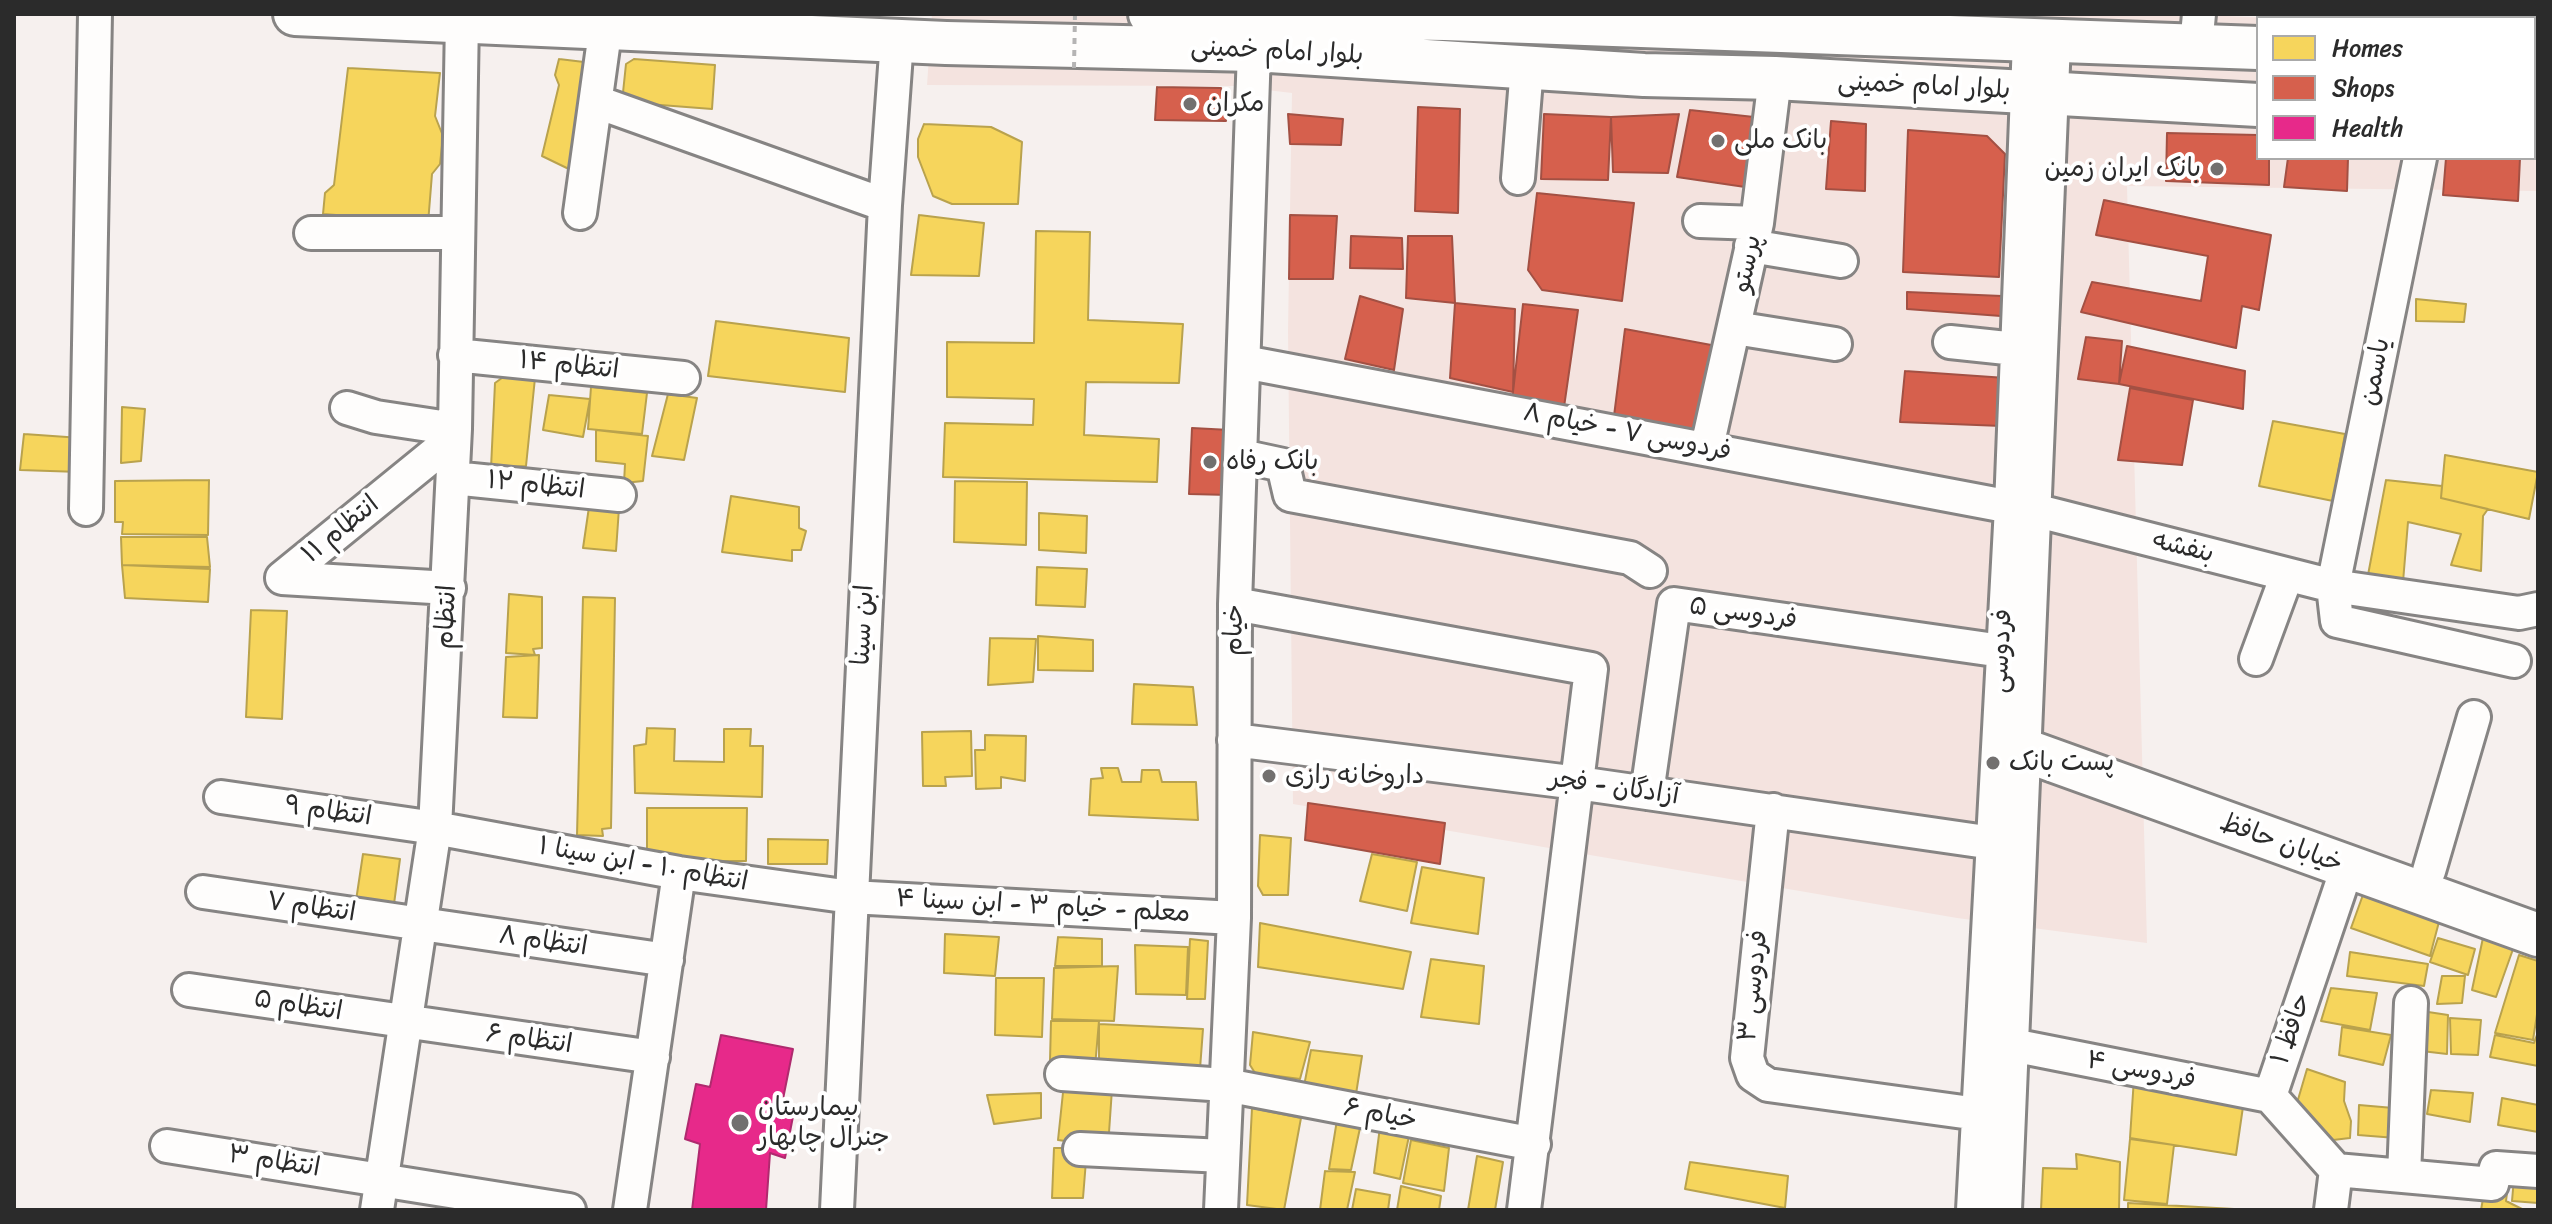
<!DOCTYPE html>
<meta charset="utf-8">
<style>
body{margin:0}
#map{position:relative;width:2552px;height:1224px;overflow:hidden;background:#f6f0ee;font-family:Sriracha,sans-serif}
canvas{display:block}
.frame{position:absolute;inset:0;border:16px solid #2b2b2b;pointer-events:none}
.legend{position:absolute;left:2256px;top:16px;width:280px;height:144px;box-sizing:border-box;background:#fff;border:2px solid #aaa;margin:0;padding:10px 14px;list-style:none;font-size:24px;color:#2b2b2b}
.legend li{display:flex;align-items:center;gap:16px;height:40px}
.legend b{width:40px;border:2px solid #aaa}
</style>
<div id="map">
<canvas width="2552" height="1224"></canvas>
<div class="frame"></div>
<ul class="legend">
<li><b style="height:22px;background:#f6d55c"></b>Homes</li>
<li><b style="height:22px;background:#d6604d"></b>Shops</li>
<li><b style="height:22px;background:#e7298a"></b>Health</li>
</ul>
</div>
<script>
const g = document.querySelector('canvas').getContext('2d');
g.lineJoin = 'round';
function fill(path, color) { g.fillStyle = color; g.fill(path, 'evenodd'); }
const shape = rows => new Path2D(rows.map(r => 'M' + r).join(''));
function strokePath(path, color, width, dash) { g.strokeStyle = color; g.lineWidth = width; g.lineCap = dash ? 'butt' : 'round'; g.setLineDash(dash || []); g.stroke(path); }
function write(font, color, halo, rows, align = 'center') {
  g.font = font + ' Sriracha,"Playpen Sans Arabic",sans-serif'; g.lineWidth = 8; g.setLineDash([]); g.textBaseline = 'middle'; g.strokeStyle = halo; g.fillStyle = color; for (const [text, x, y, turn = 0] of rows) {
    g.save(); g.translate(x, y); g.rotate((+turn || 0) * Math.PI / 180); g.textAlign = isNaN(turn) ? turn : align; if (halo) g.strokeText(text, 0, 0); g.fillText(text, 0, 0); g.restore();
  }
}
fill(shape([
 [932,14,2180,14,2273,18,2258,18,2258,158,2534,158,2534,29,2538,29,2538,191,2127,186,2147,943,1957,918,1293,804,1288,331,1292,93,1233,86,927,85]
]), '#f4e3df');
const homes = shape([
 [559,59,584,62,596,77,575,172,542,156,559,85,555,75,559,59],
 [634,59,715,65,712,109,622,102,626,64,634,59],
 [348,68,440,73,435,116,443,136,440,164,432,174,427,236,348,226,349,216,323,214,325,193,334,185,348,68],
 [924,124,991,127,1022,142,1018,204,952,204,933,196,918,157,918,139,924,124],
 [919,215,984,223,979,276,911,275,919,215],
 [1036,231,1090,232,1088,320,1183,324,1179,383,1086,382,1084,435,1159,439,1157,482,943,477,945,423,1033,425,1034,399,947,397,947,342,1034,343,1036,231],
 [2416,299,2466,304,2464,322,2416,321,2416,299],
 [716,321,849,338,845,392,708,376,716,321],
 [506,375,535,378,526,466,491,468,495,383,506,375],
 [591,387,647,393,642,434,588,429,591,387],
 [668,394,697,398,684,460,652,456,668,394],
 [549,395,590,399,583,437,543,430,549,395],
 [122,407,145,409,141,461,121,463,122,407],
 [2273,421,2345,434,2333,501,2259,486,2273,421],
 [596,430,648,436,643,481,624,483,625,464,596,461,596,430],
 [24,434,81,438,80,472,20,470,24,434],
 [2445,455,2538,472,2529,519,2441,498,2445,455],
 [209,480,208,535,122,534,123,522,115,522,115,481,209,480],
 [2386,480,2442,486,2441,498,2488,509,2483,516,2481,571,2451,565,2461,534,2408,522,2403,582,2368,575,2386,480],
 [955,481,1027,482,1026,545,954,542,955,481],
 [731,496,799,507,799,528,806,531,801,550,792,550,792,561,722,552,731,496],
 [589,507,619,508,616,551,583,548,589,507],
 [1039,513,1087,516,1086,553,1039,550,1039,513],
 [121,537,207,537,210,567,122,565,121,537],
 [122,565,210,569,208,602,125,598,122,565],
 [1037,567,1087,569,1085,607,1036,605,1037,567],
 [509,594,542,597,542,648,533,649,535,655,506,653,509,594],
 [583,597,615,598,611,828,602,829,603,836,577,835,583,597],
 [251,610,287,611,282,719,246,717,251,610],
 [1038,636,1093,640,1093,671,1038,670,1038,636],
 [990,638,1036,639,1033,682,988,685,990,638],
 [539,655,537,718,503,717,506,657,539,655],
 [1134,684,1193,687,1197,725,1132,724,1134,684],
 [647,728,675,729,674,761,724,762,724,729,751,729,750,746,763,746,762,797,635,793,634,746,646,744,647,728],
 [971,731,972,776,945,777,946,786,923,786,922,732,971,731],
 [985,735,1026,736,1025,781,1001,777,1001,788,976,789,975,750,985,750,985,735],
 [1101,768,1118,768,1122,782,1141,782,1142,770,1159,770,1162,782,1196,782,1198,820,1089,815,1091,779,1103,778,1101,768],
 [647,808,747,808,746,861,647,861,647,808],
 [1260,835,1291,838,1288,895,1263,895,1258,886,1260,835],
 [768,839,828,840,827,864,768,864,768,839],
 [363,854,400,859,392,919,354,914,363,854],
 [1372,854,1417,862,1407,911,1360,901,1372,854],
 [1422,867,1484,878,1478,934,1411,923,1422,867],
 [2364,892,2440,918,2430,956,2351,928,2364,892],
 [1260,923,1411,952,1403,989,1258,967,1260,923],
 [2484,933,2517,938,2496,997,2472,990,2484,933],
 [945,934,999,937,995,976,944,973,945,934],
 [1058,937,1102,939,1102,966,1055,966,1058,937],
 [2438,938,2475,949,2468,975,2430,962,2438,938],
 [1190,939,1208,941,1205,999,1187,999,1190,939],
 [1135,945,1188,947,1186,995,1136,994,1135,945],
 [2350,952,2428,964,2424,986,2347,976,2350,952],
 [2519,955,2538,961,2538,1008,2533,1040,2495,1033,2519,955],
 [1431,959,1484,966,1479,1024,1421,1017,1431,959],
 [1118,966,1114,1021,1052,1019,1054,968,1118,966],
 [2442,976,2465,976,2462,1003,2437,1004,2442,976],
 [996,978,1044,978,1042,1037,995,1035,996,978],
 [2331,988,2377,993,2370,1030,2321,1021,2331,988],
 [2415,1010,2448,1015,2447,1054,2413,1050,2415,1010],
 [2450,1018,2481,1020,2478,1055,2451,1054,2450,1018],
 [1051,1021,1099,1021,1095,1067,1050,1061,1051,1021],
 [1099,1024,1203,1029,1200,1069,1099,1066,1099,1024],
 [2342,1027,2391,1035,2383,1065,2339,1055,2342,1027],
 [1253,1032,1310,1042,1300,1079,1255,1073,1250,1065,1253,1032],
 [2538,1032,2538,1066,2490,1057,2495,1035,2534,1043,2538,1032],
 [1311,1050,1362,1056,1356,1094,1304,1086,1311,1050],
 [2307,1069,2345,1082,2344,1101,2351,1121,2350,1138,2333,1140,2297,1103,2307,1069],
 [2134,1078,2245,1093,2236,1155,2130,1138,2134,1078],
 [1064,1083,1112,1089,1108,1147,1058,1140,1064,1083],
 [2431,1090,2473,1093,2470,1122,2427,1114,2431,1090],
 [1041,1093,1041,1118,994,1124,987,1095,1041,1093],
 [2502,1098,2538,1105,2538,1132,2498,1125,2502,1098],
 [2359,1105,2405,1109,2396,1138,2358,1135,2359,1105],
 [1252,1108,1301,1118,1284,1210,1247,1205,1252,1108],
 [1337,1120,1360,1128,1351,1170,1329,1169,1337,1120],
 [1380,1127,1409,1136,1400,1179,1374,1173,1380,1127],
 [2130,1139,2174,1145,2167,1204,2124,1200,2130,1139],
 [1411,1140,1449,1148,1444,1191,1403,1183,1411,1140],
 [1054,1148,1087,1148,1083,1198,1052,1198,1054,1148],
 [2076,1154,2120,1162,2119,1210,2041,1210,2043,1168,2077,1169,2076,1154],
 [1477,1156,1503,1162,1495,1210,1468,1210,1477,1156],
 [1690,1162,1788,1176,1785,1208,1685,1189,1690,1162],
 [1325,1171,1355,1172,1347,1210,1320,1210,1325,1171],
 [2514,1178,2538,1180,2538,1203,2512,1201,2514,1178],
 [1401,1186,1441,1196,1439,1210,1397,1210,1401,1186],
 [1356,1189,1390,1195,1388,1210,1352,1210,1356,1189],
 [2484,1193,2507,1193,2506,1201,2524,1210,2481,1210,2484,1193],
 [2128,1203,2234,1209,2234,1210,2128,1210,2128,1203]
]);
fill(homes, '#f6d55c');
strokePath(homes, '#b9a24d', 2);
const shops = shape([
 [1157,87,1221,88,1226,121,1155,120,1157,87],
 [1418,107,1460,109,1458,213,1415,211,1418,107],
 [1690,110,1754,117,1745,187,1677,177,1690,110],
 [1288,114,1343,119,1341,145,1290,144,1288,114],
 [1544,114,1611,117,1608,180,1541,179,1544,114],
 [1679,114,1668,173,1613,172,1611,117,1679,114],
 [1831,121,1866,124,1865,191,1826,189,1831,121],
 [1908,130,1987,136,2005,154,1999,277,1903,272,1908,130],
 [2167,133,2258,135,2258,158,2269,158,2269,185,2166,181,2167,133],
 [2288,158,2348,158,2347,191,2284,187,2288,158],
 [2446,158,2520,158,2518,201,2443,195,2446,158],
 [1537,193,1634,203,1622,301,1542,290,1528,270,1537,193],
 [2104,200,2271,235,2259,310,2242,306,2236,348,2081,312,2092,282,2201,301,2208,256,2096,235,2104,200],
 [1290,215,1337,216,1333,279,1289,279,1290,215],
 [1351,236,1402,238,1403,269,1350,268,1351,236],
 [1408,236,1452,236,1455,303,1406,298,1408,236],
 [1907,292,2002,296,2001,316,1907,309,1907,292],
 [1360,296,1403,309,1394,370,1345,359,1360,296],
 [1455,303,1515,309,1513,392,1450,378,1455,303],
 [1523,304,1578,310,1564,407,1512,401,1523,304],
 [1625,329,1722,347,1698,440,1613,424,1625,329],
 [2086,337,2122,341,2119,384,2078,379,2086,337],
 [2127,346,2245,371,2243,409,2119,384,2127,346],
 [1905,371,2006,378,2002,426,1900,422,1905,371],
 [2130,388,2193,400,2182,465,2118,460,2130,388],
 [1192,428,1230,430,1230,495,1189,494,1192,428],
 [1308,803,1445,823,1440,864,1305,840,1308,803]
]);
fill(shops, '#d6604d');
strokePath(shops, '#a35043', 2);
const health = shape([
 [721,1035,793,1049,782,1104,795,1106,785,1158,770,1153,766,1210,692,1210,700,1144,685,1139,696,1084,710,1087,721,1035]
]);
fill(health, '#e7298a');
strokePath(health, '#af2a6e', 2);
const minor = shape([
 [2433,18,2433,14],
 [2520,18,2521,14],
 [2196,46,2199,14],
 [597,102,885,205],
 [2420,158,2333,586,2337,621,2514,661],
 [1518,178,1527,67],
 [580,213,606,25],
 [1700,221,1757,223],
 [311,233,457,233],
 [1751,246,1841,261],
 [1735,328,1835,344],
 [1950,342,2016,349],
 [455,355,683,378],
 [1244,362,2011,507],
 [347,408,376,417,455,429],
 [1707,447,1757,223,1775,78],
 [1241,456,1283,465,1290,495,1630,558,1650,571],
 [453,478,619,495],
 [86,509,95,14],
 [2034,510,2333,586,2519,613,2538,609],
 [449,588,282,578,454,438],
 [1235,604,1591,669,1524,1210],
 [2256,659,2287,575],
 [1234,740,1578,783,1993,843],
 [1647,793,1674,604,2002,651],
 [221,797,435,828,679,873,851,897,1234,918],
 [1773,810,1747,1058,1753,1075,1768,1085,1978,1114],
 [2429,871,2474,717],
 [203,892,667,960],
 [189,990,653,1057],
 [2012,1045,2270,1096],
 [1062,1074,1226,1085,1534,1144],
 [167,1146,569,1210],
 [1080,1149,1223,1156],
 [2336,1170,2270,1096,2347,868],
 [2336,1170,2492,1184,2496,1168,2538,1171],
 [2404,1176,2411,1003],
 [377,1210,435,828,455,429,462,19],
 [630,1210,679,873],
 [837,1210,885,205,897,40],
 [1221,1210,1234,918,1235,604,1254,50],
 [1973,1210,2011,507,2029,41],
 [2005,1210,2054,42],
 [2331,1210,2336,1170]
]);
const major = shape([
 [295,14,946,43,1254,50,1644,75,1775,78,2258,105],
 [1150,14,1445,19,2258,48],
 [2534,59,2538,59],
 [2534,116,2538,116],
 [2024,750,2538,935]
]);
strokePath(minor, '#868483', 38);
strokePath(major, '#868483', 48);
strokePath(minor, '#fefdfc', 32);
strokePath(major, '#fefdfc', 42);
strokePath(shape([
 [1074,68,1075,14]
]), '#b5b4b4', 4, [6, 6]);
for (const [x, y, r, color] of [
 [1190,104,8,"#72706f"],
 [1718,141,8,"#72706f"],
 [2217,169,8,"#72706f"],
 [1210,462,8,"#72706f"],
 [1993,763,8,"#72706f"],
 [1269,776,8,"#72706f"],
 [740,1123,10,"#72706f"]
]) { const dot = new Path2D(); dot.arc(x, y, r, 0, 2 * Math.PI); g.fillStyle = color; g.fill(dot); strokePath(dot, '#fff', 3); }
write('26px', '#2b2b2b', '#fff', [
 ["بلوار امام خمینی",1277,52,3],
 ["بلوار امام خمینی",1924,87,3],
 ["پرستو",1748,264,-78],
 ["انتظام ۱۴",569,366,6],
 ["یاسمن",2376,372,-79],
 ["فردوسی ۷ - خیام ۸",1627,433,11],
 ["انتظام ۱۲",536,486,6],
 ["انتظام ۱۱",341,530,-39],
 ["بنفشه",2183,548,14],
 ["فردوسی ۵",1743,614,8],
 ["انتظام",447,617,-87],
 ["ابن سینا",864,625,-87],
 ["خیام",1235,630,-89],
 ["فردوسی",2002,651,-87],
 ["آزادگان - فجر",1614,788,8],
 ["انتظام ۹",328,812,8],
 ["خیابان حافظ",2281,844,20],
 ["انتظام ۱۰ - ابن سینا ۱",643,865,10],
 ["معلم - خیام ۳ - ابن سینا ۴",1043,907,3],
 ["انتظام ۷",311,908,8],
 ["انتظام ۸",543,942,8],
 ["فردوسی ۳",1754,986,-84],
 ["انتظام ۵",298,1006,9],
 ["حافظ ۱",2292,1029,-71],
 ["انتظام ۶",529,1040,8],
 ["فردوسی ۴",2141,1071,11],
 ["خیام ۶",1380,1115,11],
 ["انتظام ۳",274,1162,9]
]);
write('26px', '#2b2b2b', '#fff', [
 ["مکران",1206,104],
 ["بانک ملی",1734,141],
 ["بانک ایران زمین",2201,169,"right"],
 ["بانک رفاه",1226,462],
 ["پست بانک",2009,763],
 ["داروخانه رازی",1285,776],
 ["بیمارستان",758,1108],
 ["جنرال چابهار",758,1138]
], 'left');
</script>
